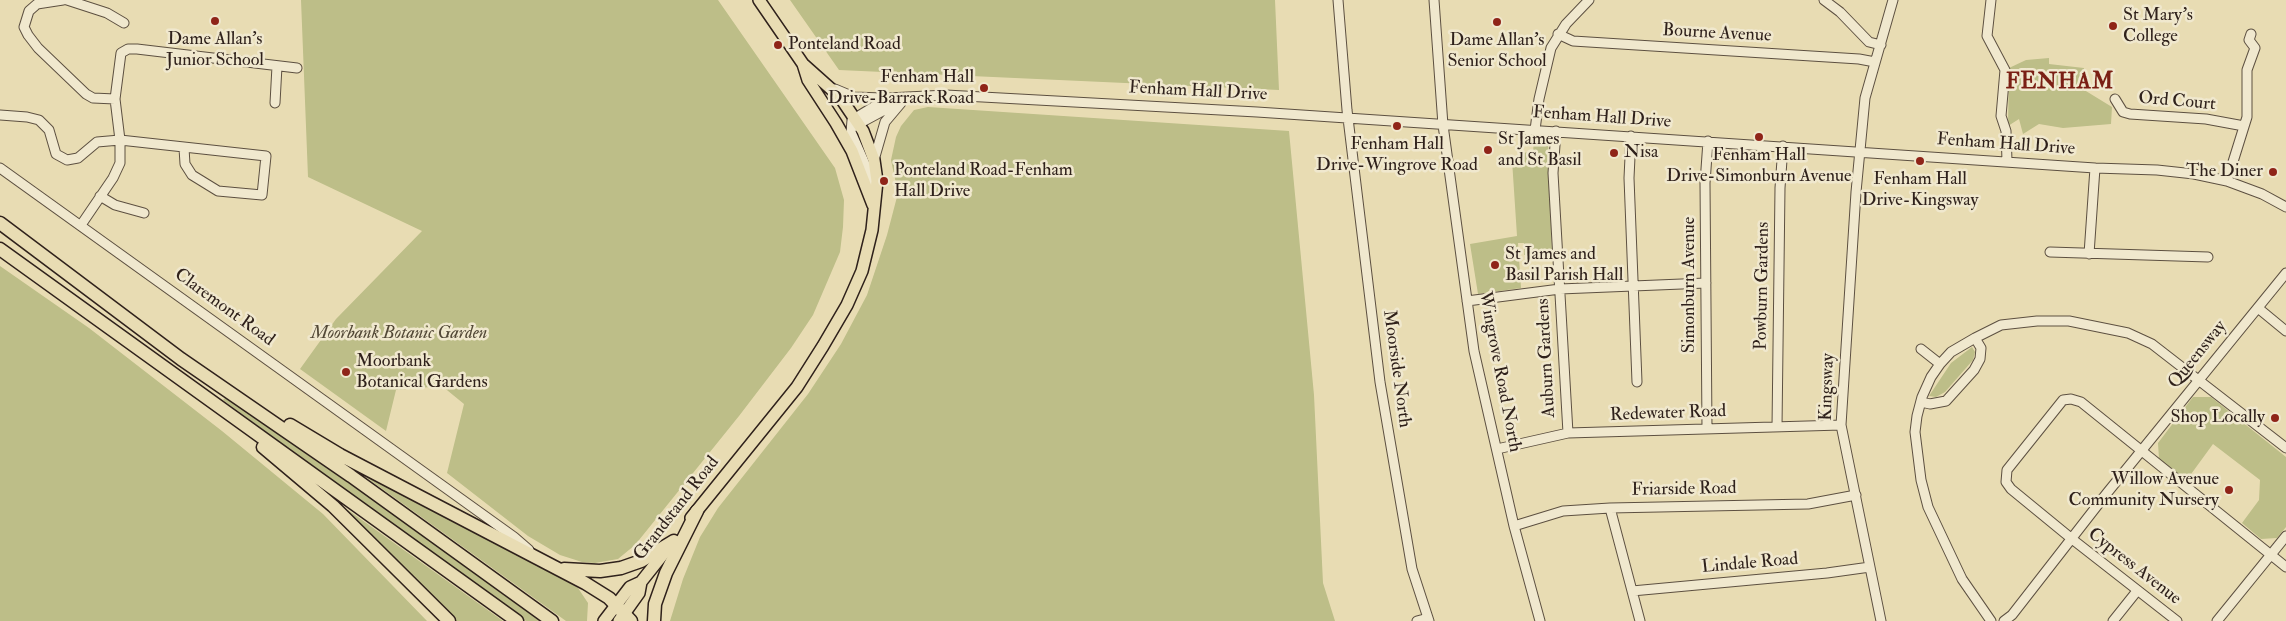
<!DOCTYPE html>
<style>
body{margin:0}
canvas{display:block;background:#e8dcb3}
</style>
<canvas width="2286" height="621"></canvas>
<script>
const g = document.querySelector('canvas').getContext('2d');
g.lineJoin = 'round';
function fill(path, color) { g.fillStyle = color; g.fill(path, 'evenodd'); }
const shape = rows => new Path2D(rows.map(r => 'M' + r).join(''));
function strokePath(path, color, width, dash) { g.strokeStyle = color; g.lineWidth = width; g.lineCap = dash ? 'butt' : 'round'; g.setLineDash(dash || []); g.stroke(path); }
function write(font, color, halo, rows, align = 'center') {
  g.font = font + ' "IM FELL Double Pica",serif'; g.lineWidth = 5; g.setLineDash([]); g.textBaseline = 'middle'; g.strokeStyle = halo; g.fillStyle = color; for (const [text, x, y, turn = 0] of rows) {
    g.save(); g.translate(x, y); g.rotate((+turn || 0) * Math.PI / 180); g.textAlign = isNaN(turn) ? turn : align; if (halo) g.strokeText(text, 0, 0); g.fillText(text, 0, 0); g.restore();
  }
}
fill(shape([
 [301,0,718,0,835,168,844,200,843,227,840,252,813,315,791,348,739,416,635,545,618,559,595,563,582,562,560,555,528,536,447,473,464,404,442,386,396,390,386,431,300,369,336,319,422,231,308,177],
 [790,0,1275,0,1279,90,839,70],
 [2049,58,2049,64,2084,68,2081,88,2112,107,2111,124,2063,128,2039,124,2023,134,2019,119,2008,126,2009,68,2026,60],
 [928,107,1289,131,1314,395,1323,583,1335,621,670,621,683,579,700,537,718,508,808,394,841,344,867,295,887,235,898,193,891,160,896,137,901,126,914,110],
 [1534,141,1548,141,1552,253,1524,255,1524,243,1518,243,1521,288,1478,294,1470,244,1517,236,1512,160,1520,161,1520,153,1533,152],
 [0,266,89,328,222,431,323,514,427,621,0,621],
 [1972,347,1975,352,1973,360,1945,392,1936,397,1929,396,1951,363],
 [2193,397,2211,397,2286,457,2286,527,2277,538,2261,539,2242,523,2259,500,2260,480,2213,444,2186,481,2159,459,2158,443],
 [225,398,320,461,543,621,526,621,347,492,223,400],
 [349,465,566,580,578,588,588,603,587,621,566,621],
 [348,510,503,621,455,621,345,513]
]), '#bdbe88');
const minor = shape([
 [63,0,37,4,29,11,24,27,28,35,38,48,86,94,93,98,115,99],
 [67,0,107,13,124,23],
 [1338,0,1347,110,1380,382,1412,569,1429,621],
 [1434,0,1443,125,1474,351,1514,526,1540,621],
 [1824,0,1840,12,1869,42,1881,45],
 [1991,0,1987,36,2005,70,2001,116,2006,131,2007,161],
 [1558,34,1573,41,1859,59,1875,62],
 [835,89,854,97,883,98],
 [2115,99,2123,112,2130,114,2206,119,2244,126],
 [275,103,277,66],
 [0,115,27,117,39,120,49,130,56,154,67,160,78,158,97,142,120,140,266,156,262,195,218,191,192,175,185,164,184,148],
 [853,127,903,100],
 [1535,130,1539,99,1551,48,1566,24,1589,0],
 [1556,131,1553,173,1568,433],
 [1631,136,1629,178,1637,382],
 [874,160,885,122,901,103],
 [0,168,514,537,529,550],
 [2227,181,2247,117,2247,70,2255,48,2249,40,2251,34],
 [871,193,869,173,851,132,852,120,888,98,946,95,1257,112,2095,168,2157,170,2194,174,2227,181,2262,194,2286,207],
 [100,196,115,205,144,213],
 [81,225,113,178,120,163,120,140,115,99,121,53,128,49,137,49,297,68],
 [2050,252,2208,257],
 [2089,254,2095,168],
 [1467,301,1560,289,1706,283],
 [2258,308,2286,331],
 [1921,349,1940,364],
 [1921,402,1930,404,1946,401,1974,370,1980,359,1981,348,1975,338],
 [1777,427,1780,188,1783,146],
 [1707,429,1705,183,1708,141],
 [1497,449,1568,433,1841,425],
 [1610,508,1640,621],
 [1514,526,1563,511,1610,508,1808,504,1856,495],
 [1632,591,1827,573,1870,567],
 [1417,621,1428,618],
 [1881,621,1841,425,1856,192,1865,98,1893,0],
 [1991,621,1962,579,1928,507,1921,480,1915,432,1917,416,1922,397,1931,377,1940,364,1951,352,1975,338,2001,325,2037,321,2069,321,2128,333,2152,344,2286,448],
 [2004,621,2012,615,2107,493,2286,273],
 [2113,621,2137,591],
 [2177,621,2072,539,2011,489,2006,482,2007,470,2063,400,2071,399,2081,402,2286,567],
 [2217,621,2286,536]
]);
const major = shape([
 [803,64,808,80,836,123,852,151,873,205],
 [691,518,797,387,823,346,847,305,862,271,872,230,877,181,874,160,863,131,840,97,803,64,759,0],
 [604,621,630,587,641,582],
 [619,621,639,593,641,582,672,543]
]);
const highway = shape([
 [0,223,181,359,351,476,552,621],
 [0,249,517,621],
 [290,425,340,455,585,583,609,598,631,621],
 [263,447,333,506,449,621],
 [564,569,600,571,621,568,641,561,674,541],
 [654,621,655,604,666,573,697,511]
]);
strokePath(minor, '#5d5041', 11);
strokePath(major, '#2f211b', 14);
strokePath(highway, '#2f211b', 15);
strokePath(minor, '#f0e8ce', 9);
strokePath(major, '#e8dcb3', 11);
strokePath(highway, '#e8dcb3', 12);
for (const [x, y, r, color] of [
 [215,21,5,"#8f2418"],
 [1497,22,5,"#8f2418"],
 [2113,26,5,"#8f2418"],
 [778,45,5,"#8f2418"],
 [984,88,5,"#8f2418"],
 [1397,126,5,"#8f2418"],
 [1759,137,5,"#8f2418"],
 [1488,150,5,"#8f2418"],
 [1614,153,5,"#8f2418"],
 [1920,161,5,"#8f2418"],
 [2273,172,5,"#8f2418"],
 [884,181,5,"#8f2418"],
 [1495,265,5,"#8f2418"],
 [346,372,5,"#8f2418"],
 [2275,418,5,"#8f2418"],
 [2229,490,5,"#8f2418"]
]) { const dot = new Path2D(); dot.arc(x, y, r, 0, 2 * Math.PI); g.fillStyle = color; g.fill(dot); strokePath(dot, '#f0e8ce', 2); }
write('18px', '#2f211b', '#f0e8ce', [
 ["St Mary's",2123,16],
 ["College",2123,37],
 ["Dame Allan's",215,40,"center"],
 ["Junior School",215,61,"center"],
 ["Dame Allan's",1497,41,"center"],
 ["Senior School",1497,62,"center"],
 ["Ponteland Road",788,45],
 ["Fenham Hall",974,78,"right"],
 ["Drive-Barrack Road",974,99,"right"],
 ["St James",1498,140],
 ["and St Basil",1498,161],
 ["Fenham Hall",1397,145,"center"],
 ["Drive-Wingrove Road",1397,166,"center"],
 ["Nisa",1624,153],
 ["Fenham Hall",1759,156,"center"],
 ["Drive-Simonburn Avenue",1759,177,"center"],
 ["Ponteland Road-Fenham",894,171],
 ["Hall Drive",894,192],
 ["The Diner",2263,172,"right"],
 ["Fenham Hall",1920,180,"center"],
 ["Drive-Kingsway",1920,201,"center"],
 ["St James and",1505,255],
 ["Basil Parish Hall",1505,276],
 ["Moorbank",356,362],
 ["Botanical Gardens",356,383],
 ["Shop Locally",2265,418,"right"],
 ["Willow Avenue",2219,480,"right"],
 ["Community Nursery",2219,501,"right"]
], 'left');
write('18px', '#2f211b', '#f0e8ce', [
 ["Bourne Avenue",1717,34,3],
 ["Fenham Hall Drive",1198,92,3],
 ["Ord Court",2177,102,5],
 ["Fenham Hall Drive",1602,118,4],
 ["Fenham Hall Drive",2006,145,4],
 ["Simonburn Avenue",1690,285,-90],
 ["Powburn Gardens",1763,286,-89],
 ["Claremont Road",224,308,36],
 ["Queensway",2198,355,-51],
 ["Auburn Gardens",1547,358,-93],
 ["Moorside North",1396,369,82],
 ["Wingrove Road North",1499,372,79],
 ["Kingsway",1828,387,-88],
 ["Redewater Road",1668,414,-2],
 ["Friarside Road",1684,490,-1],
 ["Grandstand Road",677,509,-52],
 ["Lindale Road",1750,564,-5],
 ["Cypress Avenue",2134,567,38]
]);
write('italic 18px', '#524836', '#f0e8ce', [
 ["Moorbank Botanic Garden",399,334]
]);
g.letterSpacing = '1px';
write('bold 22px', '#7a1f14', '#f0e8ce', [
 ["FENHAM",2060,83]
]);
g.letterSpacing = '0px';
</script>
